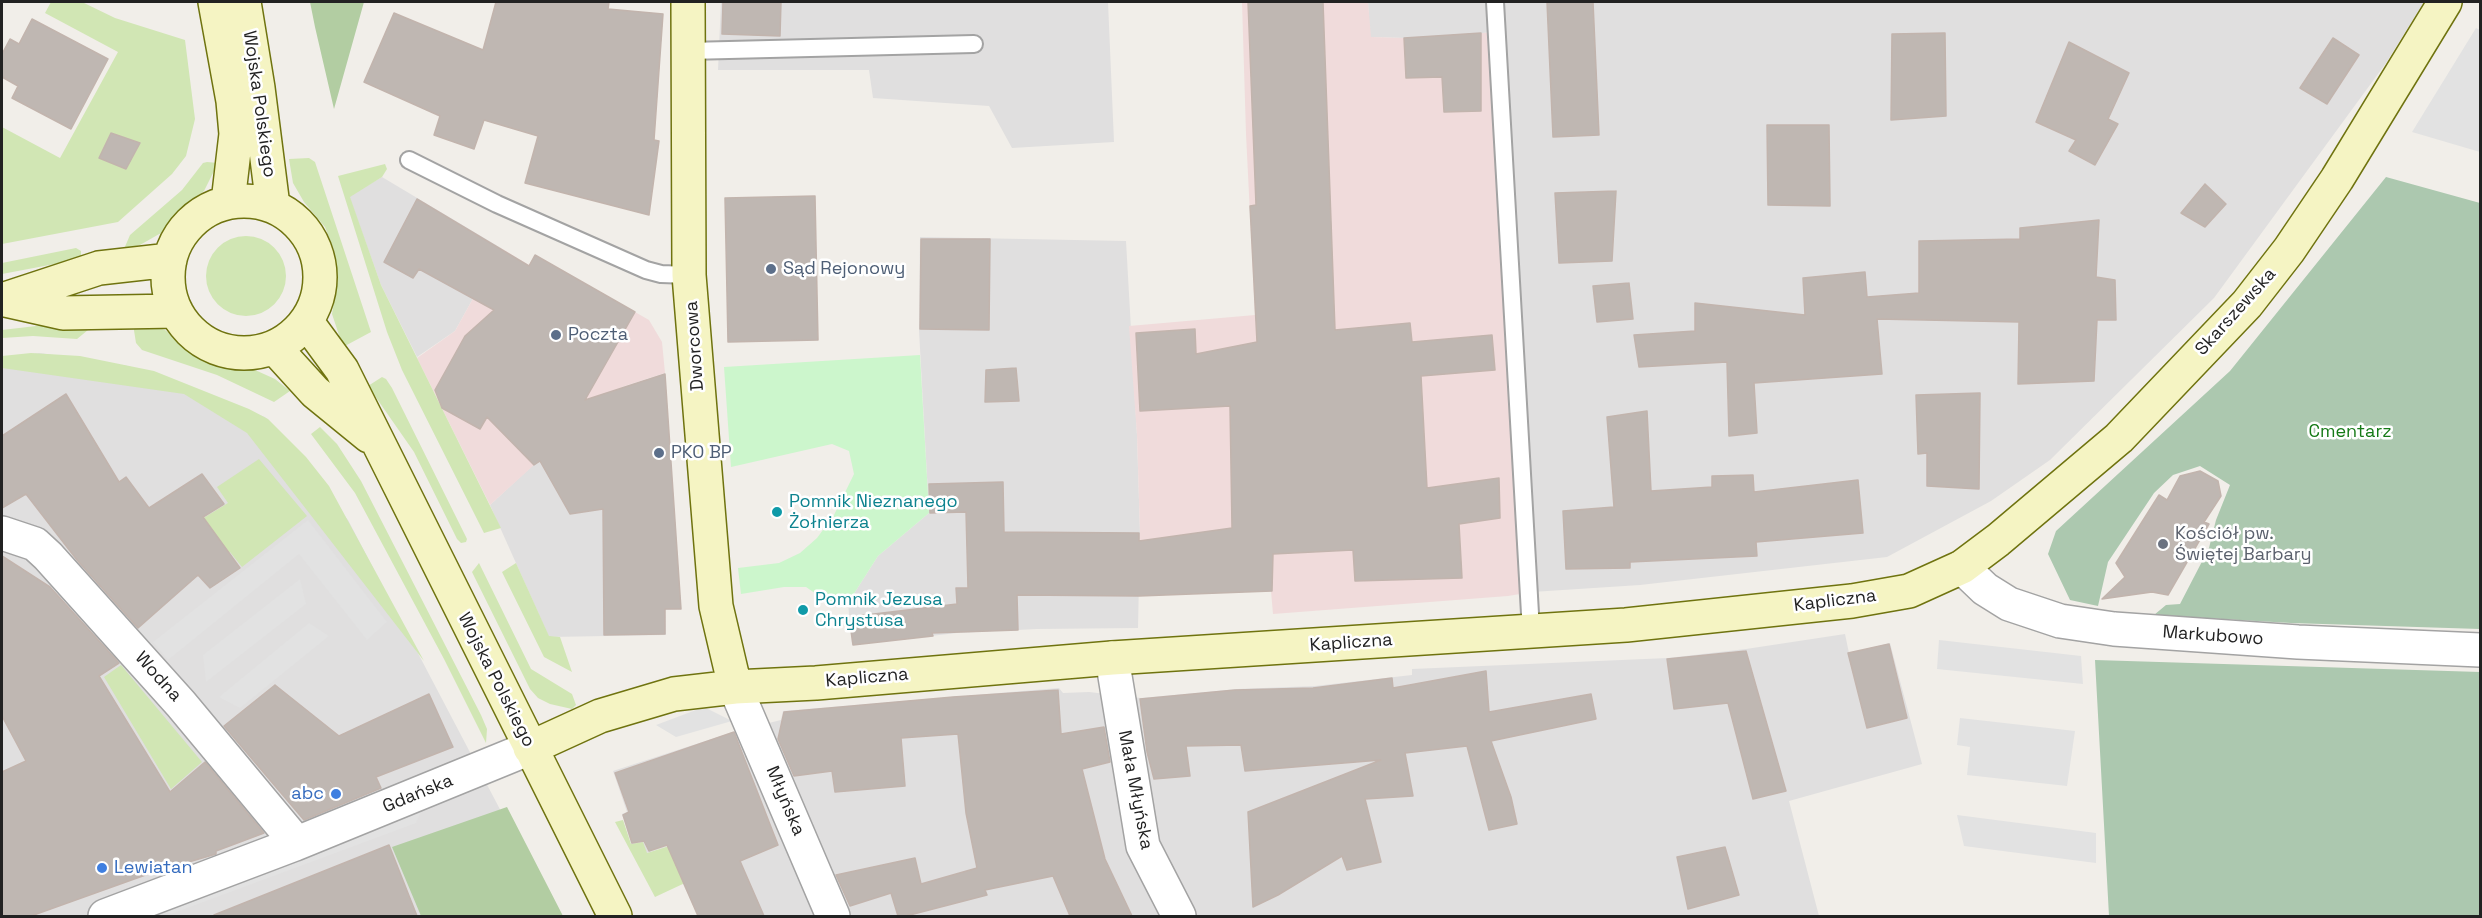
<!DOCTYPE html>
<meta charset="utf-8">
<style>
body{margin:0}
#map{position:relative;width:2482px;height:918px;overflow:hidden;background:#f1eee9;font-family:"Space Grotesk",sans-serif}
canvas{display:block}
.frame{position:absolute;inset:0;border:3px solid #222;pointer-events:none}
</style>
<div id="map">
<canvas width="2482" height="918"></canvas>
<div class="frame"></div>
</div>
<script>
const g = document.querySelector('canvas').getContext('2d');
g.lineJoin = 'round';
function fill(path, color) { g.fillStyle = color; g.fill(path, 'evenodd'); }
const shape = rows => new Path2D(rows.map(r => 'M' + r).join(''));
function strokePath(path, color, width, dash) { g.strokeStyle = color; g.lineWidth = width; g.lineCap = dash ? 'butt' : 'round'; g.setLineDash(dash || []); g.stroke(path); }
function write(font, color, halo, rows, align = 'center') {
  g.font = font + ' "Space Grotesk",sans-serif'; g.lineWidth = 5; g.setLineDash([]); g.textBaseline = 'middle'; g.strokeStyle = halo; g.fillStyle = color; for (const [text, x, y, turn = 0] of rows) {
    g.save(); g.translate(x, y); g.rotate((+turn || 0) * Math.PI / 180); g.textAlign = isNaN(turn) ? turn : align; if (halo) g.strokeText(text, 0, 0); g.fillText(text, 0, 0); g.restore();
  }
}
fill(shape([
 [721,2,1108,2,1114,142,1012,148,989,106,873,98,869,70,718,70],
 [1368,2,2424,2,2386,63,2214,298,2050,460,1991,501,1887,557,1640,585,1532,592,1498,32,1404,38,1370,37],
 [382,177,501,248,455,331,417,357,381,285,349,196],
 [920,237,1126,241,1137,435,1140,533,1138,628,1037,629,957,633,852,645,848,603,878,556,929,513,919,330],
 [40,353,128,366,265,417,348,520,556,916,2,916,2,357],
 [665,373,681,609,665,610,666,635,549,637,490,505,533,465,511,442,563,401,588,418,622,387],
 [1845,634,1849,653,1890,643,1922,764,1789,801,1819,916,698,916,683,884,717,868,685,841,647,853,631,844,622,814,627,812,613,771,736,731,781,720,783,711,1059,688,1063,693,1089,692,1141,698,1237,689,1315,686,1412,675,1412,669,1668,658,1746,649]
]), '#e0dfdf');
fill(shape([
 [1242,2,1368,2,1371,37,1404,38,1498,32,1532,592,1508,596,1273,614,1271,591,1139,596,1140,533,1137,435,1129,326,1255,315,1246,134],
 [501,248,529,265,535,255,649,320,662,342,665,373,622,387,588,418,563,401,511,442,534,465,490,505,417,358,455,331]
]), '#f0dbdb');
fill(shape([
 [51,2,82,2,115,18,185,40,195,119,186,156,172,174,118,222,2,244,2,127,60,158,118,52,45,13],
 [309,158,315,162,371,332,343,347,332,314,338,278,334,250,325,227,304,202,293,183,289,159],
 [207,162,218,163,204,191,186,205,161,233,140,245,124,249,130,235,182,190,203,163],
 [385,164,387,169,382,177,350,197,381,285,501,528,484,533,402,370,387,332,338,176],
 '206 276a40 40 0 1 1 80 0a40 40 0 1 1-80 0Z',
 [76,248,81,251,81,259,2,274,2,263],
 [53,324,88,324,88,330,77,339,33,336,2,338,2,330],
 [133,324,149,324,165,330,196,353,213,361,255,370,275,379,290,391,274,402,217,375,142,350,136,343],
 [31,353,80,356,154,371,249,409,268,419,306,457,329,486,424,661,247,433,184,394,2,368,2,356],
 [382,377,386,379,392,388,467,539,466,542,461,543,457,539,414,452,368,386],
 [320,427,337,444,361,481,481,715,487,729,486,743,444,659,355,493,311,434],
 [259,459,307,516,242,567,230,552,218,560,197,522,228,503,217,487],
 [479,563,531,669,572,694,576,705,572,709,550,704,538,698,530,689,472,572],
 [516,563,549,636,560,637,572,672,544,657,502,572],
 [121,665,202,762,171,789,104,677],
 [623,820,631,844,643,842,647,853,685,841,717,868,655,897,615,822]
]), '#d1e6b4');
fill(shape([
 [310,2,364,2,334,109,315,27],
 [507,807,563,916,421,916,392,847]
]), '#b2cda2');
fill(shape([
 [2386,177,2480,203,2480,629,2291,623,2154,615,2166,605,2180,604,2209,548,2216,520,2230,485,2200,466,2173,475,2154,493,2108,562,2098,606,2070,600,2048,554,2056,531,2230,371],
 [2095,660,2480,672,2480,916,2109,916]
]), '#acc8af');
fill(shape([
 [920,355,929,513,878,556,848,603,832,605,806,587,784,587,741,594,738,568,779,563,800,553,817,538,834,515,854,474,849,451,832,444,731,467,724,367]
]), '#ccf6cc');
fill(shape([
 [2476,28,2480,30,2480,152,2412,132],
 [308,520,387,622,367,640,299,554,168,660,153,642],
 [300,579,306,604,206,682,203,655],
 [309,623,329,636,240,708,219,697],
 [1939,640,2081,656,2083,684,1937,669],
 [704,707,732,721,676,737,656,725],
 [1960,718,2075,731,2067,786,1967,775,1970,747,1957,745],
 [424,805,416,823,171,914,158,907],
 [1957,815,2096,833,2096,863,1964,846]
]), '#e2e2e2');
const building = shape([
 [496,2,609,2,608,9,663,14,654,140,659,141,649,215,525,183,538,136,484,120,474,149,434,135,440,116,364,82,394,13,483,50,496,2],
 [723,2,781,2,780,36,722,34,723,2],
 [1248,2,1323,2,1335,330,1410,323,1412,342,1492,335,1495,370,1421,376,1427,488,1499,478,1500,518,1459,524,1462,578,1355,581,1353,550,1273,554,1272,591,1139,596,1017,595,1018,630,932,633,933,636,853,645,849,617,957,604,956,588,968,588,966,512,930,513,929,484,1003,482,1004,532,1139,533,1139,541,1232,528,1230,406,1140,411,1136,333,1195,329,1196,354,1257,342,1250,206,1256,205,1248,2],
 [1547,2,1593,2,1599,135,1553,137,1547,2],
 [32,19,108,59,71,129,12,98,18,86,2,77,2,54,10,39,19,44,32,19],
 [1481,33,1481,111,1444,112,1442,77,1406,78,1404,38,1481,33],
 [1945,33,1946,116,1891,120,1892,34,1945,33],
 [2333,38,2359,55,2327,104,2300,88,2333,38],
 [2069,42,2129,73,2108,119,2118,124,2095,165,2069,151,2076,140,2036,122,2069,42],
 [1767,125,1829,125,1830,206,1768,205,1767,125],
 [111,133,140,143,126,169,99,158,111,133],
 [2205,184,2226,204,2205,227,2181,213,2205,184],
 [1616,191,1612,261,1559,263,1555,193,1616,191],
 [815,196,818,340,728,342,725,198,815,196],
 [417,199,529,266,535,255,635,312,585,400,665,374,681,609,665,609,665,634,604,635,603,509,570,514,540,461,534,465,487,417,480,429,442,408,435,390,465,336,494,310,419,269,413,278,384,262,417,199],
 [2099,220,2096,277,2115,280,2116,320,2097,320,2094,381,2018,384,2019,322,1877,319,1882,374,1754,383,1757,433,1729,436,1727,362,1639,367,1634,335,1695,331,1695,303,1805,315,1803,278,1865,272,1867,297,1919,293,1919,241,2020,239,2020,228,2099,220],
 [921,239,990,239,989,330,920,329,921,239],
 [1629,283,1633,319,1597,322,1593,286,1629,283],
 [1016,368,1019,401,985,402,986,370,1016,368],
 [1980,393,1979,489,1927,486,1927,453,1918,454,1916,395,1980,393],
 [66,394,119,482,126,477,149,508,202,474,224,504,203,517,240,568,210,588,198,575,138,628,77,560,26,494,2,508,2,436,66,394],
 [1647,411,1651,491,1712,487,1712,476,1753,475,1754,492,1858,480,1863,533,1756,542,1757,556,1630,562,1630,568,1566,569,1563,511,1614,507,1607,417,1647,411],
 [2200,471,2218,481,2221,496,2204,522,2209,524,2168,595,2152,592,2102,599,2125,577,2116,563,2159,495,2167,500,2180,476,2200,471],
 [2,556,50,587,119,663,99,676,170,792,205,762,264,833,216,851,216,854,151,873,31,916,2,916,2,772,26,761,2,716,2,556],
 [1889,644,1907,718,1867,728,1848,653,1889,644],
 [1746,651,1786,791,1753,799,1728,703,1674,709,1667,659,1746,651],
 [1486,671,1489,712,1591,694,1596,719,1491,741,1511,797,1517,824,1489,830,1467,746,1405,753,1413,796,1365,799,1381,862,1347,870,1342,856,1278,895,1253,907,1248,812,1381,760,1245,771,1241,745,1186,746,1190,776,1154,779,1147,752,1140,699,1235,690,1313,688,1392,678,1393,688,1486,671],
 [275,685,339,736,429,694,453,747,376,777,381,788,304,820,224,726,275,685],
 [1058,690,1061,734,1104,727,1110,762,1082,769,1105,859,1132,916,1070,916,1053,876,985,890,987,895,906,916,898,916,891,893,850,906,836,875,915,858,921,884,977,868,966,813,958,734,901,738,905,786,835,792,832,771,794,776,778,739,784,712,953,697,1058,690],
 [734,732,778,845,740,861,764,916,698,916,667,845,649,851,644,841,632,843,623,815,629,812,615,773,734,732],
 [389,845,417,916,214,916,214,915,389,845],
 [1725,847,1739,895,1688,909,1677,857,1725,847]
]);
fill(building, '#bfb7b2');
strokePath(building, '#c2b4ad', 1.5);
const lane = shape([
 [1495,2,1531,631],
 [688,51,974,44],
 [409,160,497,204,646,270,661,274,689,275]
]);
const street = shape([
 [2,533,35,544,48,556,181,704,290,835,295,844],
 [1962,567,1985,589,2009,604,2060,621,2114,629,2298,642,2480,650],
 [1112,658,1143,846,1179,916],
 [735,687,833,916],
 [105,916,295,844,530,748]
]);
const secondary = shape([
 [215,2,233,101,236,134,228,202],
 [244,2,258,88,273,206],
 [688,2,689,275,716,606,735,687],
 '168 277a76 76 0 1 1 152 0a76 76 0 1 1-152 0Z',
 [2,300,99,268,170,260],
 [5,300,63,313,176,311],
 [306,321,342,370,615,916],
 [274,347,315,392,369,436],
 [530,748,600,716,674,694,735,687,816,683,1112,658,1626,625,1852,601,1909,591,1962,567,1998,540,2119,438,2247,304,2289,250,2337,179,2445,2]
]);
strokePath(lane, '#a3a3a3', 20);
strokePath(street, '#a3a3a3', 36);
strokePath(secondary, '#6f730f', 36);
strokePath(lane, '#fff', 16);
strokePath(street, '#fff', 33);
strokePath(secondary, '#f5f4c3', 33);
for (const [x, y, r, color] of [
 [771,269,6,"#5c6f8a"],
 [556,335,6,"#5c6f8a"],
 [659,453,6,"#5c6f8a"],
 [777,512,6,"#0f9aa8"],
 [2163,544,6,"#6b7280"],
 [803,610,6,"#0f9aa8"],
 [336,794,6,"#3f7fe0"],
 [102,868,6,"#3f7fe0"]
]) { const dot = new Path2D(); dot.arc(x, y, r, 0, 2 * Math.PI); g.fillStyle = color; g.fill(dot); strokePath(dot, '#fff', 2); }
write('18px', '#222', '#fff', [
 ["Wojska Polskiego",259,104,82],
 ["Skarszewska",2236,312,-48],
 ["Dworcowa",695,346,-94],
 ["Kapliczna",1835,601,-7],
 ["Markubowo",2213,636,4],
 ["Kapliczna",1351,643,-4],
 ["Wodna",158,677,48],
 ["Kapliczna",867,678,-5],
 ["Wojska Polskiego",496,680,63],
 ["Mała Młyńska",1135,790,79],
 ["Gdańska",418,794,-22],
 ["Młyńska",785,801,67]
]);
write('18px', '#4e5e75', '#fff', [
 ["Sąd Rejonowy",783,269],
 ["Poczta",568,335],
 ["PKO BP",671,453]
], 'left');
write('18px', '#167a17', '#fff', [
 ["Cmentarz",2350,432]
]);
write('18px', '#0d838f', '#fff', [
 ["Pomnik Nieznanego",789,502],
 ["Żołnierza",789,523],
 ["Pomnik Jezusa",815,600],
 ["Chrystusa",815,621]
], 'left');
write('18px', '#5b616d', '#fff', [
 ["Kościół pw.",2175,534],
 ["Świętej Barbary",2175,555]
], 'left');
write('18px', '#366cbe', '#fff', [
 ["abc",324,794],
 ["Lewiatan",114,868,"left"]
], 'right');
</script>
